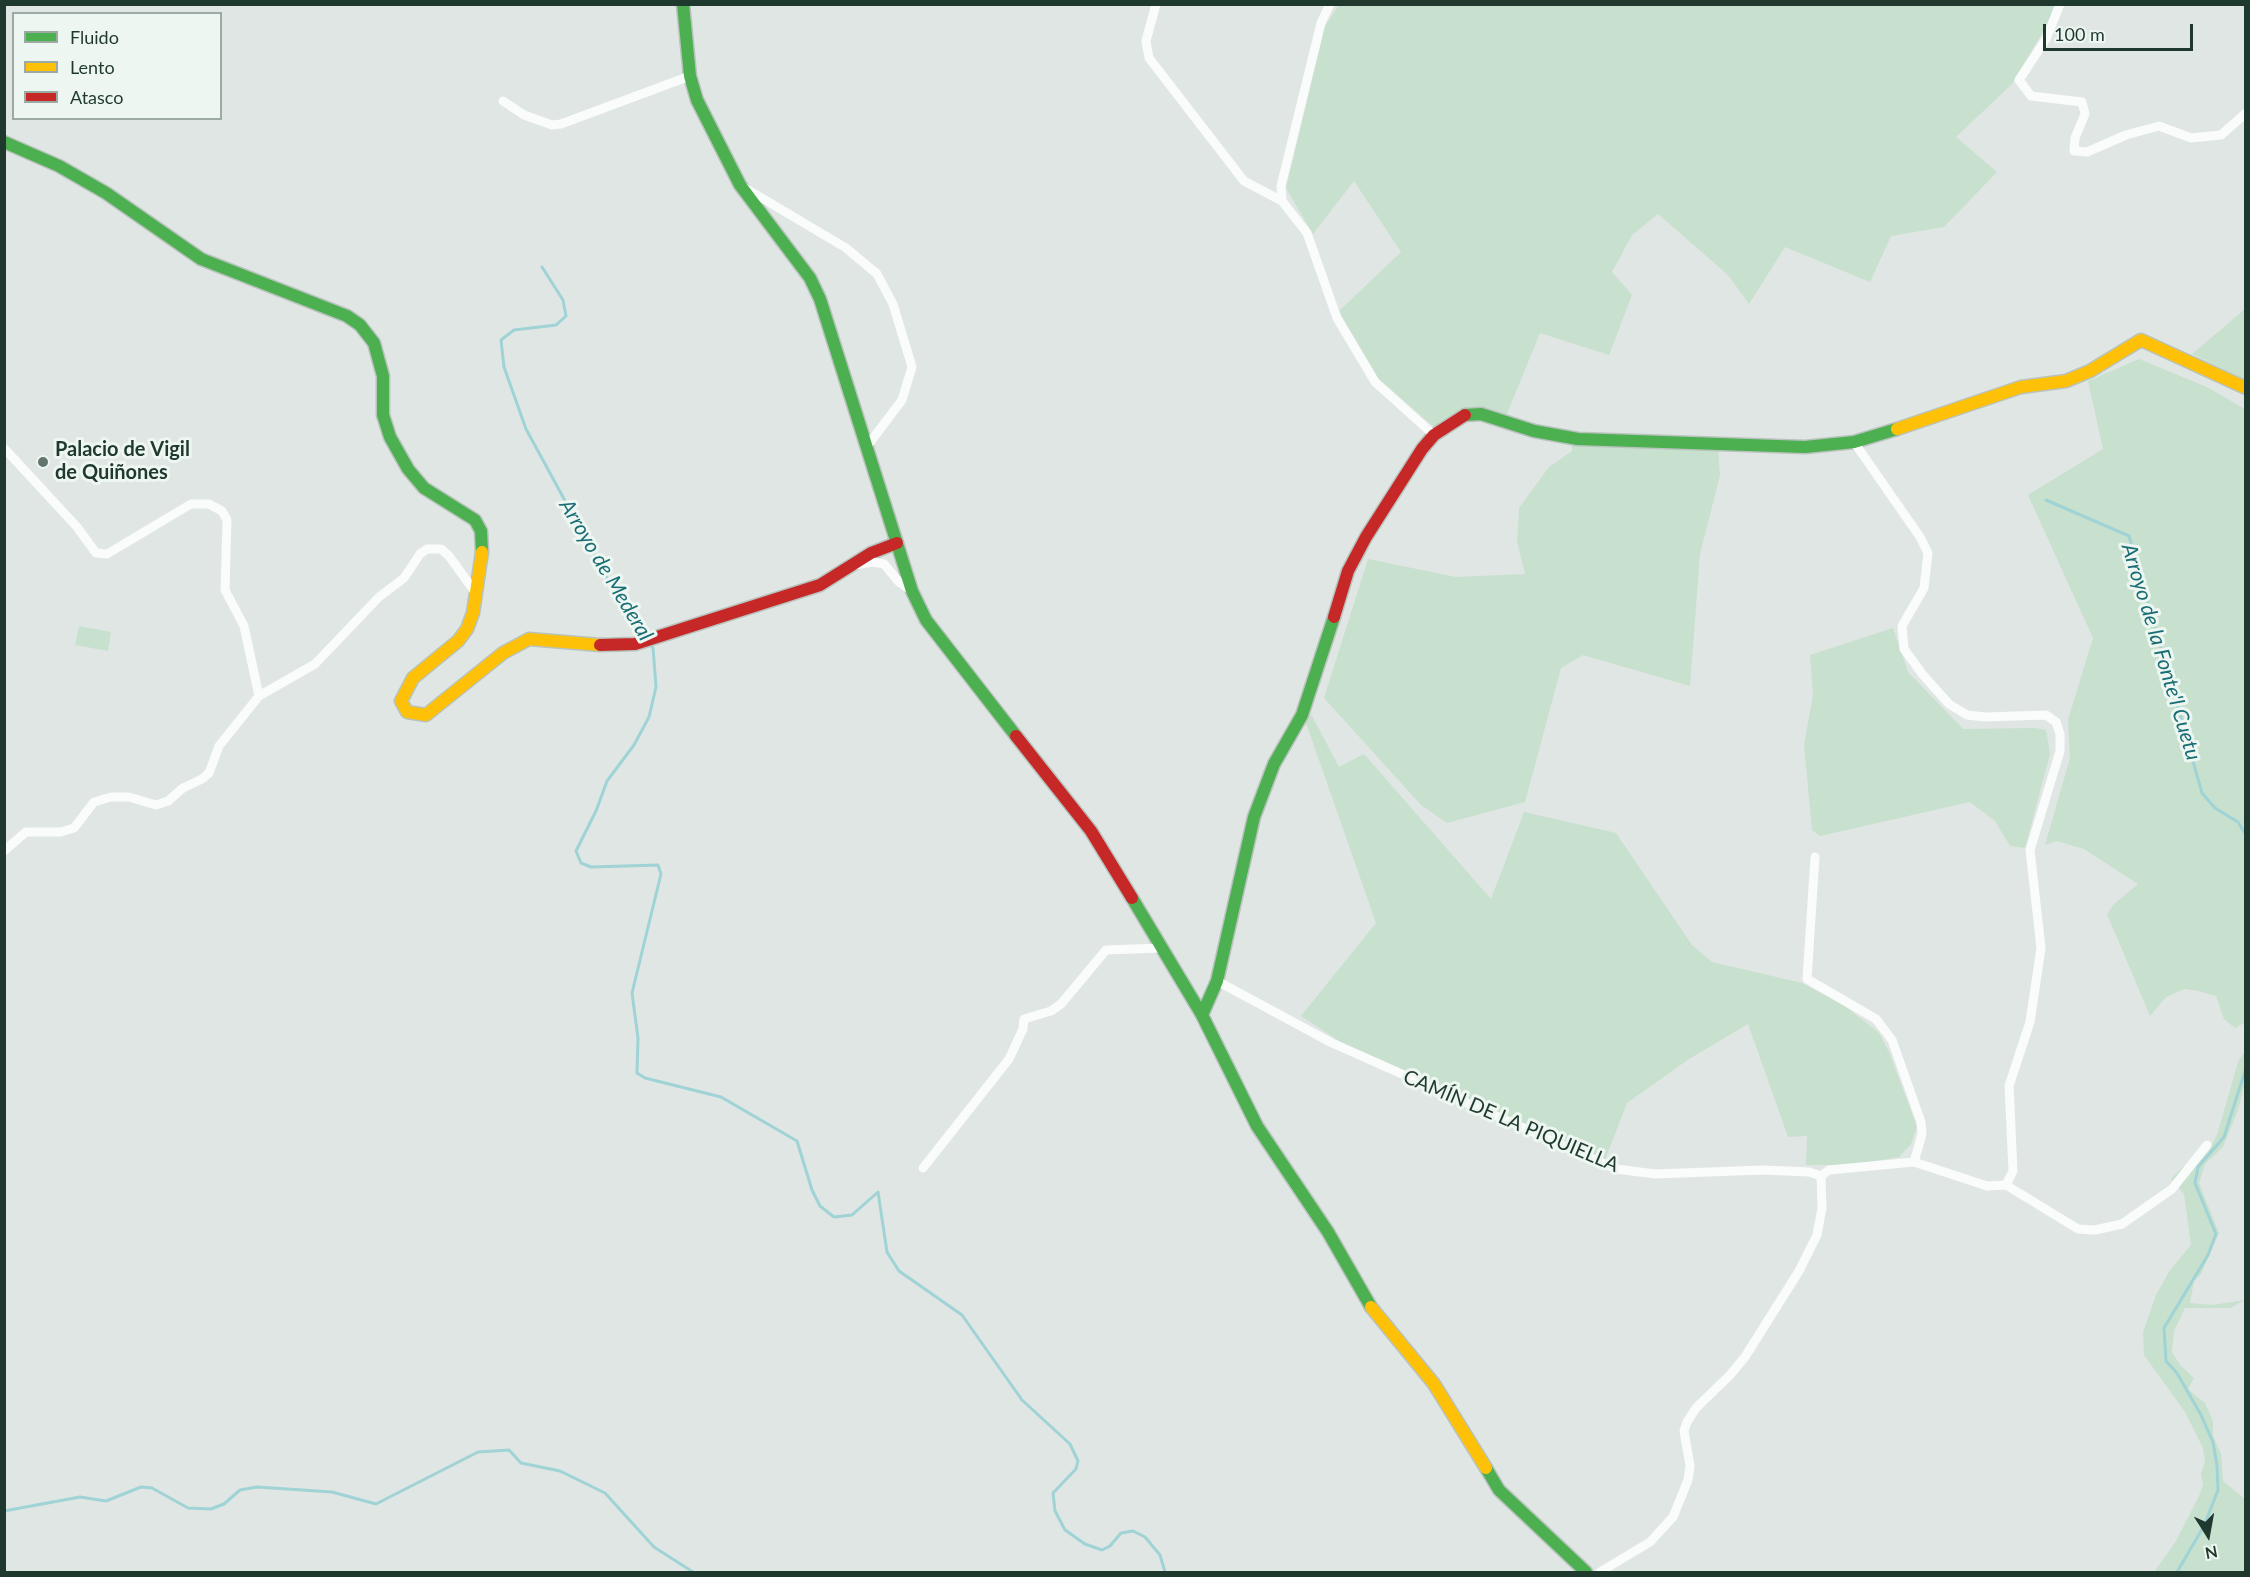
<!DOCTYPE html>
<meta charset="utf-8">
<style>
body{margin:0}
#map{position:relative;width:2250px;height:1577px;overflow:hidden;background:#e0e6e3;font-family:Lato,sans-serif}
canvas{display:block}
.frame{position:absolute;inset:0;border:6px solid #1f392f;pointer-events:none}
.legend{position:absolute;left:12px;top:12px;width:210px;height:108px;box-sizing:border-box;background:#edf6f1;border:2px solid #9baaa3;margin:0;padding:8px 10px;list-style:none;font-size:18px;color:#1f392f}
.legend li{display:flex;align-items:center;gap:12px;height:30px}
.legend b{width:30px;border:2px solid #9baaa3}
.north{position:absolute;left:2178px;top:1505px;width:60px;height:60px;-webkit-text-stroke:4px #edf6f1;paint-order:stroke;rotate:169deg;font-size:16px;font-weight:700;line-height:24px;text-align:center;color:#1f392f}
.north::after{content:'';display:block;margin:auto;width:21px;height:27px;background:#1f392f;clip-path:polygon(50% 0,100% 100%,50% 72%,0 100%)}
.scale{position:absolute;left:2043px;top:24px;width:150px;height:27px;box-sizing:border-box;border:3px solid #1f392f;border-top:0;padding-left:8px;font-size:18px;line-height:21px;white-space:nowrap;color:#1f392f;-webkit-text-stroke:4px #edf6f1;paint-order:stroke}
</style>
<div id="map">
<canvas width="2250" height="1577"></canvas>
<div class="frame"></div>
<ul class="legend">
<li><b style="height:8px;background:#4caf50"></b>Fluido</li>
<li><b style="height:8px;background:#ffc107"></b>Lento</li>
<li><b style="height:8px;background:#c62828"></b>Atasco</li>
</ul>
<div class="north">N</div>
<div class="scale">100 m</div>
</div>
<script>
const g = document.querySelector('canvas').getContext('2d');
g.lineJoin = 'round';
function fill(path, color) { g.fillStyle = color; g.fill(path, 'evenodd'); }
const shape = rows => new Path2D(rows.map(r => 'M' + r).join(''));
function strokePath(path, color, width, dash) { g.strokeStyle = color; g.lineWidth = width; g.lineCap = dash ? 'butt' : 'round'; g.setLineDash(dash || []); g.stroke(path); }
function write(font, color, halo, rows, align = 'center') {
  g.font = font + ' Lato,sans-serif'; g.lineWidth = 6; g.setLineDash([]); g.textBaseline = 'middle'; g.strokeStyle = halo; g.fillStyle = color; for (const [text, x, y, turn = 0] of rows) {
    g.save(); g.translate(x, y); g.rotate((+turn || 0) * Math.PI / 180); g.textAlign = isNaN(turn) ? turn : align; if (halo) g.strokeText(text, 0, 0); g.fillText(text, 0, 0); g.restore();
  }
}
fill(shape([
 [1339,5,2055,5,2048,23,2012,84,1956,137,1997,172,1944,227,1891,236,1870,282,1785,247,1749,304,1728,275,1658,214,1632,235,1612,272,1632,295,1609,355,1540,333,1506,416,1469,408,1434,427,1378,378,1339,311,1401,252,1354,181,1313,234,1286,188,1325,26],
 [2245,309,2245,381,2192,354],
 [2139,359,2207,387,2245,409,2246,1022,2235,1028,2224,1019,2216,996,2198,991,2185,989,2166,997,2150,1016,2107,914,2114,904,2138,884,2084,849,2057,841,2045,845,2070,758,2068,720,2093,638,2028,495,2103,449,2088,381],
 [1572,445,1718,448,1720,475,1700,554,1690,686,1583,655,1561,668,1525,802,1447,823,1421,805,1324,698,1368,559,1456,577,1525,574,1517,542,1519,508,1549,467,1572,451],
 [79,626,111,632,108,651,75,645],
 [1893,628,1908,672,1963,729,2035,728,2046,730,2050,754,2025,848,2010,846,1995,821,1970,802,1820,836,1812,830,1804,745,1813,695,1810,655],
 [1311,714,1339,767,1364,754,1491,899,1524,812,1616,833,1692,945,1712,962,1802,983,1845,1006,1879,1033,1889,1052,1917,1127,1911,1144,1899,1157,1852,1165,1806,1165,1807,1136,1788,1137,1748,1024,1689,1059,1627,1103,1605,1160,1341,1042,1301,1016,1376,923,1306,723],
 [2245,1051,2245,1082,2238,1110,2223,1147,2205,1164,2199,1183,2219,1233,2201,1274,2194,1281,2190,1303,2212,1305,2245,1300,2230,1308,2185,1308,2174,1331,2172,1352,2180,1365,2194,1378,2188,1389,2205,1403,2213,1421,2213,1436,2221,1454,2223,1481,2245,1499,2245,1572,2154,1572,2176,1541,2199,1496,2203,1485,2201,1474,2205,1462,2203,1448,2185,1412,2144,1355,2143,1332,2156,1295,2170,1270,2191,1245,2184,1194,2171,1179,2183,1167,2208,1152,2217,1135,2238,1062]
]), '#c8e0ce');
strokePath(shape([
 [542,267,563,300,566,316,556,325,514,330,501,340,504,367,526,429,607,578,644,638],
 [2046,500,2129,536,2202,793,2215,808,2238,822,2246,835],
 [648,643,653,648,656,687,649,717,634,745,607,781,596,811,576,851,581,863,591,867,658,865,661,874,632,993,638,1038,637,1073,645,1078,721,1097,797,1141,812,1190,820,1206,834,1217,852,1215,878,1192,887,1252,899,1271,962,1315,1022,1400,1070,1444,1078,1461,1076,1469,1053,1493,1055,1511,1065,1530,1085,1544,1102,1550,1110,1546,1121,1533,1133,1531,1145,1537,1160,1555,1165,1572],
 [4,1511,80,1497,106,1501,141,1487,152,1488,188,1508,211,1509,224,1504,240,1490,257,1487,332,1492,376,1504,478,1452,509,1450,521,1463,560,1471,605,1493,654,1547,693,1572],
 [2177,1572,2204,1526,2218,1490,2217,1466,2213,1442,2201,1415,2177,1373,2166,1361,2164,1328,2208,1255,2216,1234,2195,1183,2198,1167,2224,1137,2246,1068]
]), '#9fd3d6', 3);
const fast = shape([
 [683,4,690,76,697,100,740,185,810,278,820,299,912,591,926,620,1016,736],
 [4,142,59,166,106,193,201,259,347,316,360,325,374,343,383,376,383,415,390,437,408,469,424,488,475,520,481,531,482,552],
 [1465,415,1481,414,1534,431,1578,439,1805,447,1854,442,1897,429],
 [1132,898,1202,1015,1257,1126,1328,1232,1371,1307],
 [1202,1015,1217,981,1254,817,1274,764,1302,715,1334,617],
 [1486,1468,1499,1490,1586,1572]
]);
const slow = shape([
 [1897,429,2021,387,2066,381,2090,371,2141,340,2246,388],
 [482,552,473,613,467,629,458,641,413,678,401,701,407,712,426,715,503,653,529,639,600,645],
 [1371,1307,1434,1384,1486,1468]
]);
const jam = shape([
 [1334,617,1348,571,1366,537,1422,449,1434,435,1465,415],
 [600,645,635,644,820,585,871,553,897,543],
 [1016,736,1091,831,1132,898]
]);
strokePath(fast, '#b9c3be', 15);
strokePath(slow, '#b9c3be', 15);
strokePath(jam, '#b9c3be', 15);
strokePath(shape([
 [1156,4,1146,41,1149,58,1244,181,1282,201],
 [1330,4,1321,23,1281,186,1282,201,1307,233,1337,318,1375,382,1434,435],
 [2060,4,2046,39,2019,80,2031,96,2082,102,2085,114,2075,138,2074,151,2087,152,2126,135,2159,126,2191,138,2221,135,2246,113],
 [503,101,524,115,552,125,561,124,690,76],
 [745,188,846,248,877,274,893,304,912,367,902,400,868,445],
 [1854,442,1920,537,1928,553,1924,588,1902,626,1904,649,1923,675,1949,704,1967,715,1985,717,2046,715,2056,722,2060,734,2060,751,2030,850,2041,948,2030,1022,2009,1086,2013,1171,2006,1185],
 [4,448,77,527,96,553,107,554,191,504,209,504,222,511,227,520,225,590,244,626,259,696],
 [855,565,873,562,884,564,899,582,912,591],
 [4,851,26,832,61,832,74,828,94,802,111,797,129,797,156,805,168,801,183,788,202,779,209,773,219,746,259,696,315,664,379,597,404,578,420,554,427,549,441,549,449,556,475,592],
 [1815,857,1807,979,1876,1019,1892,1040,1921,1122,1922,1134,1914,1162],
 [1217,981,1332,1043,1616,1169,1655,1174,1763,1170,1809,1172,1821,1176,1829,1170,1914,1162,1987,1186,2006,1185,2078,1229,2095,1230,2122,1224,2172,1189,2207,1145],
 [923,1168,1009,1059,1023,1029,1024,1019,1051,1011,1061,1004,1106,950,1161,948],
 [1600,1572,1650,1542,1673,1517,1688,1480,1690,1466,1684,1431,1687,1422,1696,1408,1730,1375,1745,1357,1799,1271,1817,1235,1822,1208,1821,1176]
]), '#fafbfb', 9);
strokePath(fast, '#4caf50', 12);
strokePath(slow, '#ffc107', 12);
strokePath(jam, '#c62828', 12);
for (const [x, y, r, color] of [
 [43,462,6,"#63766e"]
]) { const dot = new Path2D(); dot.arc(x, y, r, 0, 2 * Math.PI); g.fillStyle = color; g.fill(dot); strokePath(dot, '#edf6f1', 2); }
write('bold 20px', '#1f392f', '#edf6f1', [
 ["Palacio de Vigil",55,450],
 ["de Quiñones",55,473]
], 'left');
write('20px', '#1f392f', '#edf6f1', [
 ["CAMÍN DE LA PIQUIELLA",1511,1121,23]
]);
write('italic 21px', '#196d74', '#edf6f1', [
 ["Arroyo de Mederal",606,570,59],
 ["Arroyo de la Fonte'l Cuetu",2161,652,73]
]);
</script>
